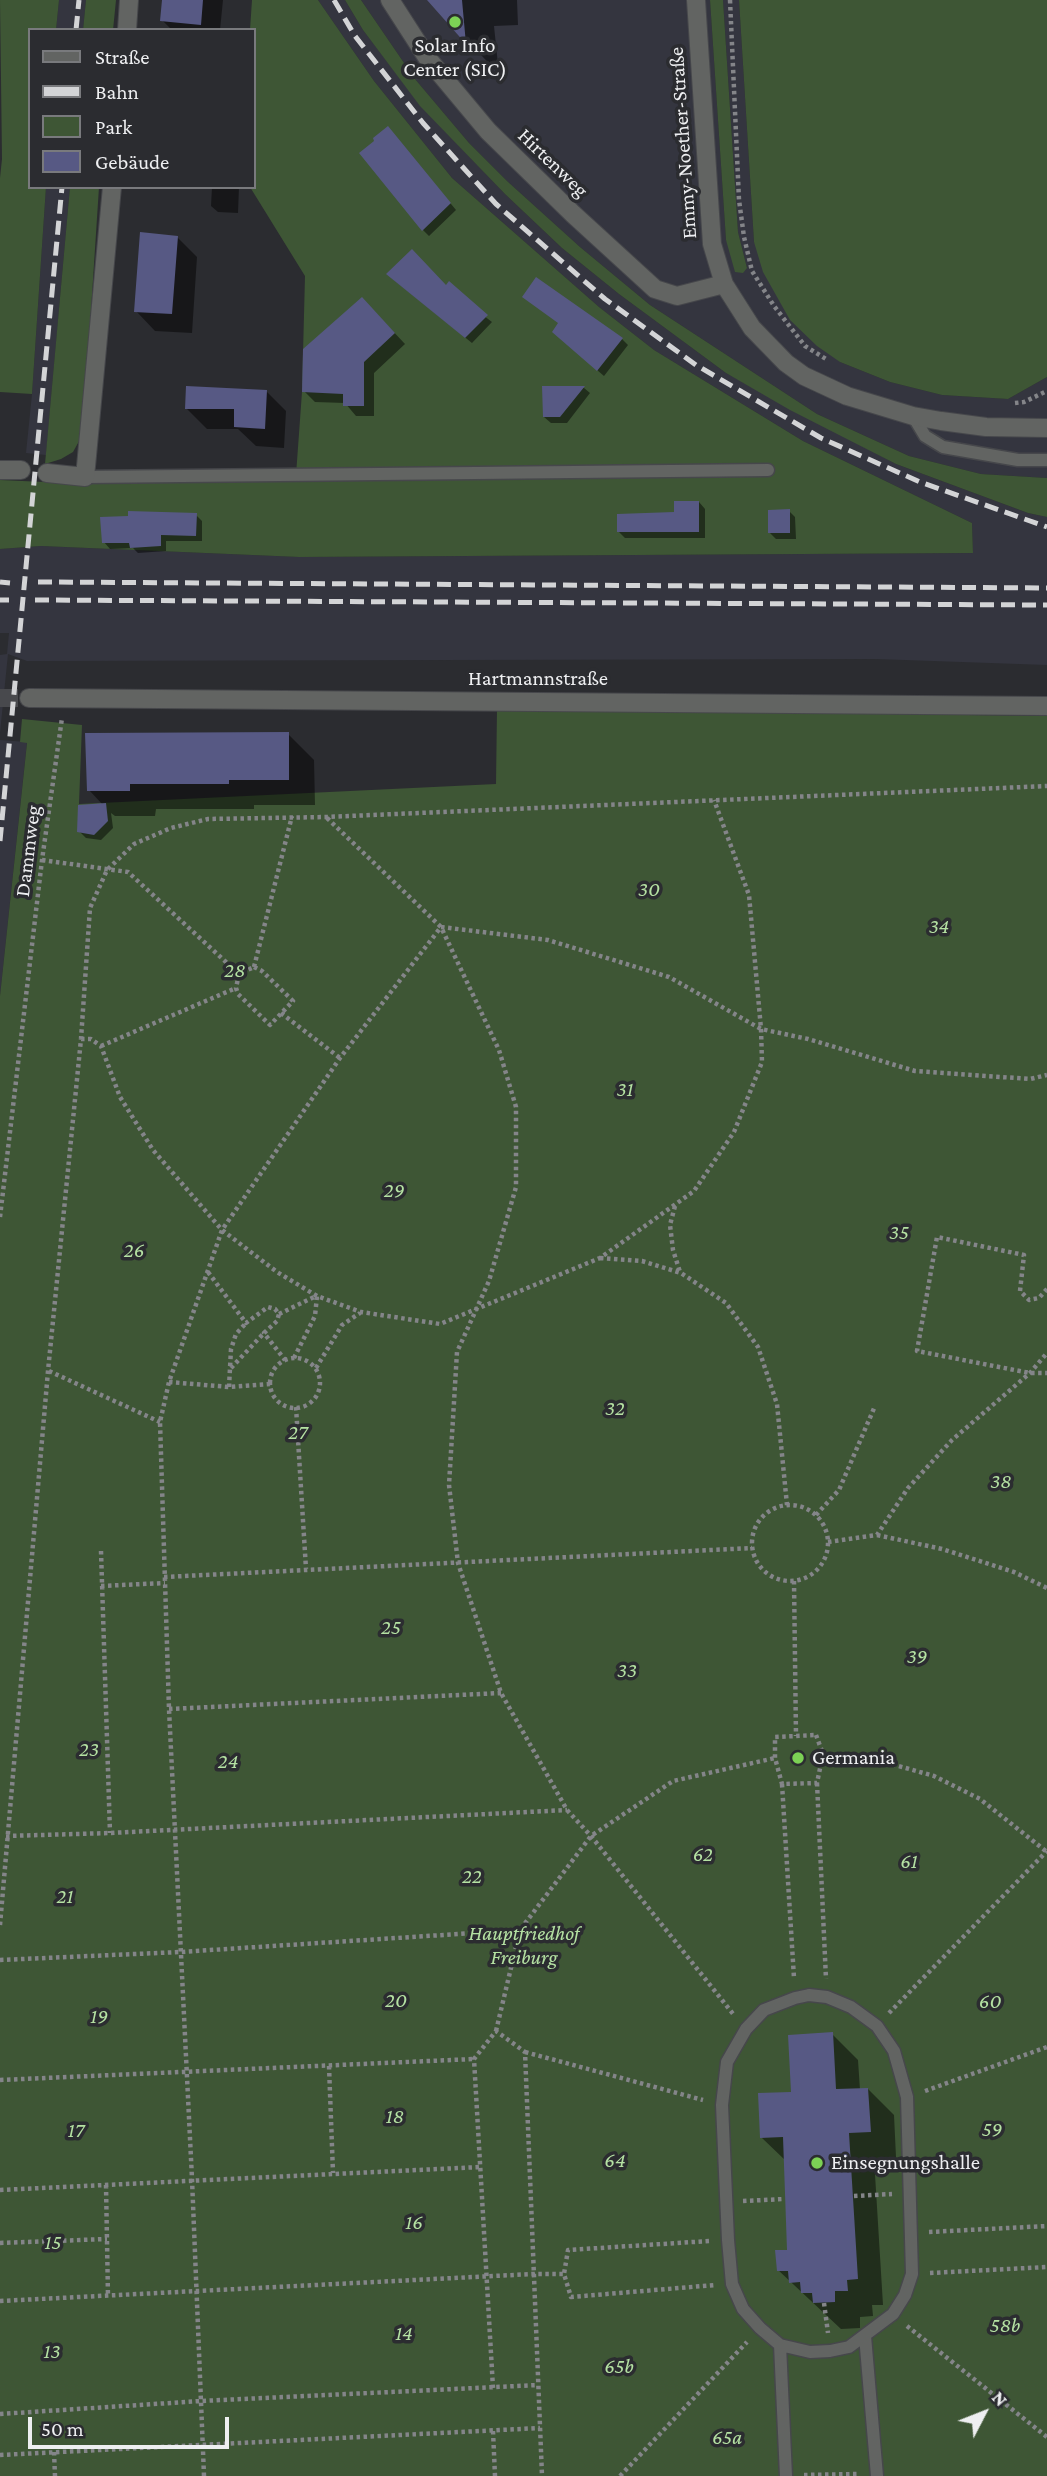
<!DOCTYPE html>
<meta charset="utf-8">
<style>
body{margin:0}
#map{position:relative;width:1047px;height:2476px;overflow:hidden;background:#2b2c30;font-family:"Crimson Pro",serif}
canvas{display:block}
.legend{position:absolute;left:28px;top:28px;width:228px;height:161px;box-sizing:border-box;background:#2b2c30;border:2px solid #797a7d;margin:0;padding:9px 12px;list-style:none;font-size:21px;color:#eeeff1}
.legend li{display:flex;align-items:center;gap:14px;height:35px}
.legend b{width:35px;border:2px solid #797a7d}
.north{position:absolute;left:949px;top:2378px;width:70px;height:70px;-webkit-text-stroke:5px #2b2c30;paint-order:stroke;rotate:48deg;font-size:19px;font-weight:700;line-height:28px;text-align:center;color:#eeeff1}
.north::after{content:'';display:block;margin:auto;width:24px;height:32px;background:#eeeff1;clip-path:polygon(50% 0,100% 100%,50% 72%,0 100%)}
.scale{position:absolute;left:28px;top:2417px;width:201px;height:32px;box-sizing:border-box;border:4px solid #eeeff1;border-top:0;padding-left:9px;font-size:21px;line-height:24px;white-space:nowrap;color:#eeeff1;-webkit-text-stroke:5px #2b2c30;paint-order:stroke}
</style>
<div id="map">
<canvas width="1047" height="2476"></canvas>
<ul class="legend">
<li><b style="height:9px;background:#626462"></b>Straße</li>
<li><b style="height:9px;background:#d3d4d6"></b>Bahn</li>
<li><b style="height:19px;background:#3e5635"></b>Park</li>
<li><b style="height:19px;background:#575984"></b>Gebäude</li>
</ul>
<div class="north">N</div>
<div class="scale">50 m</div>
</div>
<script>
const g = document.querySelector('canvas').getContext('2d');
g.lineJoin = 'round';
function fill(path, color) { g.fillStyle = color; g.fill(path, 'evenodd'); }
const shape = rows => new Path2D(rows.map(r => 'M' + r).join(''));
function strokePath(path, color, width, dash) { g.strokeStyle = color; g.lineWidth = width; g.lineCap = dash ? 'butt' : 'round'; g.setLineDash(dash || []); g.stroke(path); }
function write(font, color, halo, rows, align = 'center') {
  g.font = font + ' "Crimson Pro",serif'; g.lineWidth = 7; g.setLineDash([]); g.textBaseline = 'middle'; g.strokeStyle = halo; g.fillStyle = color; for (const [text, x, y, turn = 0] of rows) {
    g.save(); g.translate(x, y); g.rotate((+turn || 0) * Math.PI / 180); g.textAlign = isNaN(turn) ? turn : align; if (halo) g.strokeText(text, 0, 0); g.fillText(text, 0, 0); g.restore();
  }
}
fill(shape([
 [59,0,86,0,83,30,56,30],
 [318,0,345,0,363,30,420,105,505,194,562,248,619,294,726,373,896,464,1028,513,1047,517,1047,665,876,659,27,661,8,654,0,733,0,655,7,654,9,633,0,633,0,549,41,546,299,557,973,553,972,523,803,441,654,350,599,307,452,178,374,81],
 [361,0,710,0,726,240,747,268,738,232,723,0,739,0,754,242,840,362,890,382,942,395,1008,399,1047,377,1047,478,981,474,909,456,817,414,650,305,580,247,507,181,469,143,415,79],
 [46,187,70,187,46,455,26,453,32,394],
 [0,740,27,742,0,996]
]), '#34353f');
fill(shape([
 [0,0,59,0,56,30,30,30,30,187,46,187,32,394,0,392,0,178,2,159],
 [86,0,116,0,113,30,83,30],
 [252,0,318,0,374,81,452,178,599,307,654,350,803,441,972,523,973,553,299,557,41,546,0,549,0,480,44,482,296,475,302,392,305,276,250,187,254,187,254,30,250,30],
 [345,0,361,0,415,79,469,143,507,181,580,247,650,305,817,414,909,456,981,474,1047,478,1047,517,1028,513,896,464,790,410,726,373,619,294,562,248,505,194,420,106,363,30],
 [710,0,723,0,738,232,747,268,743,273,735,272,726,240],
 [739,0,1047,0,1047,377,1008,399,942,395,890,382,840,362,817,346,790,320,763,272,754,242],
 [70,187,99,187,83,434,73,452,61,459,45,464],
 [497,709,1047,716,1047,2476,0,2476,0,996,27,743,20,742,22,719,82,725,79,804,496,784]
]), '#3e5635');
fill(shape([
 [164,0,223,0,220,30,172,30,162,20],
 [429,0,517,0,518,25,494,26,499,74],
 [394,135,456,210,429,236,423,230],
 [212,187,239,187,238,213,218,212,211,206],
 [177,237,197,257,192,333,155,331,136,311],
 [394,280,446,287,492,322,472,343],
 [373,310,405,344,374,373,374,416,356,416,345,403,315,402,304,391],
 [560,338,622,339,628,345,604,376],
 [544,388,584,388,590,393,567,423,551,423,544,417],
 [266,391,286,411,284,448,256,446,238,429,207,429,187,409],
 [699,502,705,509,705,538,625,538,619,532,676,514],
 [789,511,795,517,796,539,776,539,770,533],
 [196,515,202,521,202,541,166,541,166,551,138,553,133,548,110,549,104,542],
 [288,734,314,760,315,805,254,805,254,809,156,809,155,816,115,816,111,813,113,828,101,840,86,838,79,831,103,805,89,790],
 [832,2034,858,2060,860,2090,868,2089,894,2115,896,2157,874,2158,883,2305,872,2305,873,2316,860,2317,860,2328,841,2329,778,2270,789,2252,786,2161,762,2138]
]), '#0007');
fill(shape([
 [162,0,203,0,201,25,160,21],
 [427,0,462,0,466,44],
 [388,126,451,203,422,231,359,153,374,141,373,138],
 [140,232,178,236,172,314,134,312],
 [412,249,446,285,449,281,488,315,465,338,386,274],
 [536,277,623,338,597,371,552,332,558,323,522,297],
 [362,297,395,333,364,362,364,406,343,406,343,394,302,392,303,349],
 [186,386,267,390,265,429,234,427,234,409,185,409],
 [542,386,585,386,560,417,543,417],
 [674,501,699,501,699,532,617,532,617,514,674,512],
 [790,509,790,533,768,533,768,510],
 [128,511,197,513,196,536,161,535,161,546,130,548,129,543,102,543,100,517,128,516],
 [289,732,289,780,229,780,229,784,130,784,130,791,87,791,85,733],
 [106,803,108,821,94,835,77,832,78,805],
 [833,2032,836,2089,868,2088,871,2132,849,2133,858,2279,847,2280,848,2291,835,2291,835,2302,813,2303,812,2293,801,2293,800,2282,789,2283,788,2271,777,2271,775,2250,787,2250,783,2137,760,2138,758,2093,791,2092,788,2035]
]), '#575984');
strokePath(shape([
 [0,698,29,698]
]), '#48494d', 18, [18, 9]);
const service = shape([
 [913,416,925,436,943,447,1018,460,1047,460],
 [85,477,768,470],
 [809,1995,827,1997,851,2007,877,2026,894,2051,907,2097,912,2274,905,2295,893,2314,849,2347,830,2351,810,2352,780,2345,760,2328,743,2309,732,2284,728,2240,722,2105,727,2062,746,2029,764,2010,795,1998,809,1995],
 [865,2336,877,2476],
 [780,2345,786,2476]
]);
const minor = shape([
 [390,0,428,59,488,131,573,214,655,289,677,296,724,284],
 [696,0,712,244,724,284,752,328,786,363,804,376,847,396,913,416,941,421,986,427,1047,428],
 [127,30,129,0],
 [0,470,21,470],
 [47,473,85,477,112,187]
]);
const tertiary = shape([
 [29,698,1047,706]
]);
strokePath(service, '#46474b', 15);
strokePath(minor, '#46474b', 20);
strokePath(tertiary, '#46474b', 20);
strokePath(shape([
 [730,0,739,200,744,237,752,271,774,306,805,346,826,359],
 [1015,403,1024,402,1047,391],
 [327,818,441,927,499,1050,516,1107,516,1187,489,1281,457,1352,449,1485,458,1563,501,1693,567,1810,591,1836,734,2015],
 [42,860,128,872,239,974],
 [254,967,262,971,293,1001,270,1025,238,994,236,988,239,974,254,967],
 [254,967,292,816],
 [281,1013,340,1058],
 [81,1039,91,1039,101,1046,120,1097,153,1150,222,1230,277,1272,317,1296,361,1312,440,1324,600,1258,694,1191,734,1132,762,1062,761,1029,749,895,714,800],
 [101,1046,236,988],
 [675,1206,670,1225,673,1250,680,1272],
 [0,1217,42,860,62,718],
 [600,1258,642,1261,681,1273,726,1303,758,1347,777,1404,787,1505],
 [208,1272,246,1323,268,1307,275,1309,279,1314,277,1321,264,1333,285,1360],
 [1047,1289,1039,1298,1029,1300,1020,1291,1024,1255,937,1237,917,1351,1030,1373,1047,1373],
 [279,1314,316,1296],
 [294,1358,315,1316,317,1296],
 '270 1383a25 25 0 1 1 50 0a25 25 0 1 1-50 0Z',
 [231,1368,264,1333],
 [316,1368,342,1325,360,1313],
 [49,1371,160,1422],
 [169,1382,229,1387,270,1384],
 [229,1387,231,1349,236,1334,246,1323],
 [296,1407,306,1569],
 '752 1543a38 38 0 1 1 76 0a38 38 0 1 1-76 0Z',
 [816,1515,839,1490,875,1406],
 [877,1535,942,1549,1014,1572,1047,1588],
 [828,1542,877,1535,908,1488,952,1440,1030,1373,1047,1353],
 [101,1551,110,1833],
 [164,1577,752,1548],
 [794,1581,796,1736],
 [101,1586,165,1583],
 [169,1709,501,1693],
 [816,1735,823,1754,817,1783,782,1784,775,1758,775,1737,816,1735],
 [823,1754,888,1763,934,1776,980,1799,1047,1852],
 [817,1783,826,1979],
 [782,1784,794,1978],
 [6,1836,110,1833,567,1810],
 [0,1925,48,1371,81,1039,90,908,107,870,134,844,171,828,208,819,326,817,1047,786],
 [0,1960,180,1952,520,1930],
 [889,2013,1047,1851],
 [496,2031,520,1930,591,1836,673,1781,775,1758],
 [525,2052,703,2100],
 [329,2066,333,2173],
 [0,2080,474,2059],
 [925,2091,1047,2047],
 [106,2185,108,2297],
 [0,2190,480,2167],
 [854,2196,892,2194],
 [743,2201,784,2199],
 [929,2232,1047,2226],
 [709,2241,568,2250,564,2274,571,2297,715,2285],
 [0,2243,107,2239],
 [930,2273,1047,2267],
 [0,2301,533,2274,564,2274],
 [824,2303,828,2333],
 [907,2326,1047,2437],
 [493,2388,474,2059,496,2031,525,2052,542,2476],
 [0,2414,201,2401,538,2385],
 [493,2431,495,2476],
 [54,2452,55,2476],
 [0,2455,540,2428],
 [804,2475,858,2474],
 [204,2476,192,2179,169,1709,160,1422,169,1382,222,1230,340,1058,441,927,548,940,669,977,761,1029,808,1039,915,1071,1030,1079,1047,1075],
 [620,2476,747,2342]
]), '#848589', 4.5, [3.5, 3.5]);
strokePath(service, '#626462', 12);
strokePath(minor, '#626462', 18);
strokePath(tertiary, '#626462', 18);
strokePath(shape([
 [334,0,355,36,423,123,496,204,605,299,696,365,821,438,920,482,1047,527],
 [76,30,79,0],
 [0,582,10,583],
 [38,582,1047,588],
 [0,600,9,600],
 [35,600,1047,605],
 [0,841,62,187]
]), '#d3d4d6', 5, [14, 7]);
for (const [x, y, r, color] of [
 [455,22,7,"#7cd155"],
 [798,1758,7,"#7cd155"],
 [817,2163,7,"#7cd155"]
]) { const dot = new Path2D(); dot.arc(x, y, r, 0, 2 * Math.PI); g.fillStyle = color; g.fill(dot); strokePath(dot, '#2b2c30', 2.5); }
write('21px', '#eeeff1', '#2b2c30', [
 ["Solar Info",455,46,"center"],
 ["Center (SIC)",455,70,"center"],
 ["Germania",812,1758],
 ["Einsegnungshalle",831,2163]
], 'left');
write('21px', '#eeeff1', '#2b2c30', [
 ["Emmy-Noether-Straße",683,143,-94],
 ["Hirtenweg",553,163,44],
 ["Hartmannstraße",538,679],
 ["Dammweg",28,851,-83]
]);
write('italic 21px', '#b5e2a3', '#2b2c30', [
 ["30",649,890],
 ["34",939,927],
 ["28",235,971],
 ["31",625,1090],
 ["29",394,1191],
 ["35",899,1233],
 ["26",134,1251],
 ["32",615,1409],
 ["27",298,1433],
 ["38",1001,1482],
 ["25",391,1628],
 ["39",917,1657],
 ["33",627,1671],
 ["23",89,1750],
 ["24",228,1762],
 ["62",703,1855],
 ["61",909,1862],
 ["22",472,1877],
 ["21",65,1897],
 ["Hauptfriedhof",524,1934],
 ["Freiburg",524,1958],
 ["20",396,2001],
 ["60",990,2002],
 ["19",99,2017],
 ["18",395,2117],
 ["59",992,2130],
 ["17",76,2131],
 ["64",615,2161],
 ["16",414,2223],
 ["15",53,2243],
 ["58b",1005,2326],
 ["14",404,2334],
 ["13",52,2352],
 ["65b",619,2367],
 ["65a",727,2438]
]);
</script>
